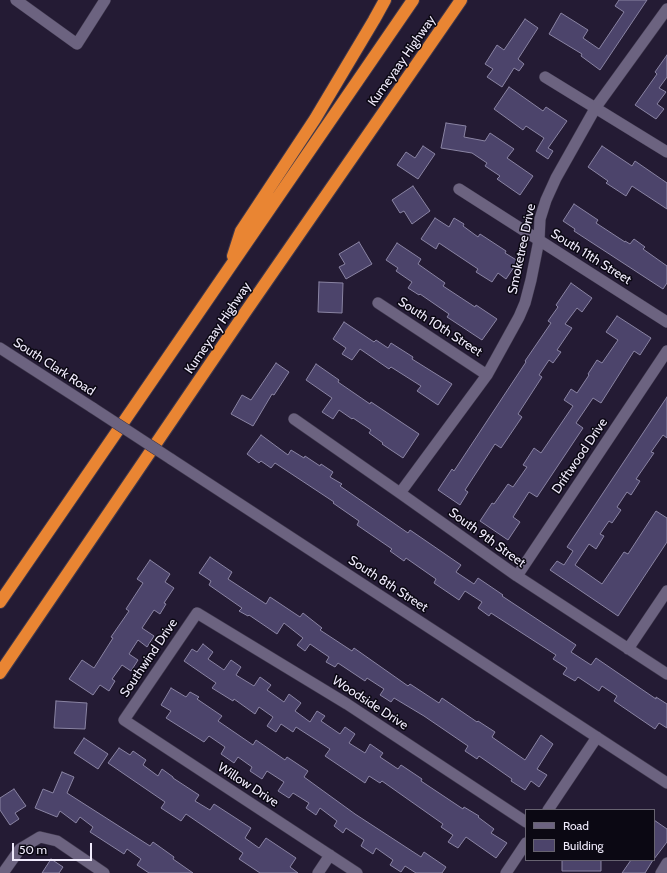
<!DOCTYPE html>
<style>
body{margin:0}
#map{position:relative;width:667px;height:873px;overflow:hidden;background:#241b34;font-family:Cabin,sans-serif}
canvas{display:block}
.legend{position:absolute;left:525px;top:809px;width:130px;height:52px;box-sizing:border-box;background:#0b0813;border:1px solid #676370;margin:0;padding:5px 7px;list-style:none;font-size:12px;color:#f0ebfc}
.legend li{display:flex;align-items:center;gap:8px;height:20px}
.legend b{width:20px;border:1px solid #676370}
.scale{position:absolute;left:12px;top:843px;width:80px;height:18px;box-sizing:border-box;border:2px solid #f0ebfc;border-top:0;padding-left:5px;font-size:12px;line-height:14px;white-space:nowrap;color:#f0ebfc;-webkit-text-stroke:3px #0b0813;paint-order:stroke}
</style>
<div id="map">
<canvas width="667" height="873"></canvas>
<ul class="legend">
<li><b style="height:5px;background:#6c6380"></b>Road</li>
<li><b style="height:11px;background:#4c446b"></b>Building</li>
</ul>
<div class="scale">50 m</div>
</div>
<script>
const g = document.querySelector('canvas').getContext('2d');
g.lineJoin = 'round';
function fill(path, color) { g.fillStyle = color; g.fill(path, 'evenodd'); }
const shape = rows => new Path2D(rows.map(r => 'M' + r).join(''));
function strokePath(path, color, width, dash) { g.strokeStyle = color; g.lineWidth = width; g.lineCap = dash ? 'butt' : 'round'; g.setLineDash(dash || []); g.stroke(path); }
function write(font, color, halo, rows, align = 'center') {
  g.font = font + ' Cabin,sans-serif'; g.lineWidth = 3; g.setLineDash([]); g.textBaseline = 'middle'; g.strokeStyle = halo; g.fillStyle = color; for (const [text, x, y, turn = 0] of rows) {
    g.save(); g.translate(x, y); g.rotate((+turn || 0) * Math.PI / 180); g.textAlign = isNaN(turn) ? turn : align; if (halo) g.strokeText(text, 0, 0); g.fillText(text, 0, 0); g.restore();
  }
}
const building = shape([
 [619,0,647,0,600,70,581,56,582,54,549,34,561,13,588,30,583,38,599,49,624,12,615,6,619,0],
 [525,19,538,28,518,59,524,64,519,71,514,68,502,87,487,77,493,69,485,64,497,45,504,50,525,19],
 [667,55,667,77,659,88,666,92,657,104,664,109,656,119,635,105,657,74,655,72,667,55],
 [509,87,543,111,546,107,567,121,548,148,553,151,548,159,536,151,544,138,526,126,523,130,494,109,509,87],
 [446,123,466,126,464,137,485,141,490,133,514,149,507,158,533,176,520,195,497,179,500,176,485,166,487,163,472,153,441,148,446,123],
 [423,146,435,154,418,179,397,165,406,152,415,158,423,146],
 [602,146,632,166,635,161,667,183,667,209,632,186,626,196,606,183,608,181,588,167,602,146],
 [413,186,430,211,412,224,404,211,400,213,392,200,413,186],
 [574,204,598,220,596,223,625,242,625,241,630,244,634,239,645,247,643,249,667,266,667,283,663,289,574,231,575,229,563,221,574,204],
 [435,218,449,227,454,218,464,224,463,226,478,237,480,234,506,251,505,253,518,261,506,279,498,273,492,282,476,272,478,269,439,243,436,249,421,239,435,218],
 [359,242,372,264,346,279,339,267,345,264,339,254,359,242],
 [397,243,421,259,418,264,445,283,443,286,475,307,476,305,497,319,482,340,447,317,449,314,420,294,419,295,408,288,412,282,396,271,398,268,386,260,397,243],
 [319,282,343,283,342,313,318,312,319,282],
 [571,283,592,298,582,312,577,308,565,324,572,328,557,350,561,352,553,363,549,360,539,375,542,377,518,414,522,417,501,448,495,444,465,490,468,492,460,505,438,490,452,469,454,471,526,362,525,361,551,323,548,321,558,307,556,305,571,283],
 [617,316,651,338,640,355,634,351,601,403,593,398,576,423,583,428,537,497,529,492,513,517,520,522,508,540,480,521,492,503,494,504,508,484,513,487,527,467,523,465,534,448,541,453,573,406,564,400,571,389,577,393,589,375,588,374,597,360,602,363,618,340,606,332,617,316],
 [344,322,374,342,376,340,388,348,391,343,413,357,412,359,452,384,438,405,417,391,421,386,391,367,389,369,360,349,352,360,342,354,346,348,333,339,344,322],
 [276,363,289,372,274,395,272,394,253,426,231,414,242,395,251,400,276,363],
 [316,364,339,380,338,382,370,404,371,402,419,434,403,458,382,444,383,443,369,433,371,430,353,418,352,419,339,410,333,419,322,412,332,398,306,380,316,364],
 [667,397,667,438,663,435,651,452,654,453,636,479,640,481,631,495,627,492,617,507,621,510,612,523,609,521,600,534,604,536,596,549,589,544,575,565,602,584,624,552,628,554,656,511,667,518,667,542,618,616,550,570,557,561,564,565,573,551,567,547,667,397],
 [261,435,288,455,291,450,304,458,305,456,320,466,321,464,333,472,330,477,342,484,340,486,408,533,410,530,461,565,456,572,474,584,478,578,503,595,502,596,576,645,571,652,591,665,596,658,656,699,656,697,667,704,667,728,659,723,655,729,614,701,617,696,602,686,599,691,578,677,575,681,563,674,567,668,553,659,556,655,491,613,489,616,478,608,482,602,465,591,459,600,434,583,436,579,406,558,404,561,390,551,392,549,357,525,359,521,333,503,334,502,275,463,271,468,261,461,259,463,247,454,261,435],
 [210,557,232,572,228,579,266,604,270,597,300,617,303,613,322,628,320,630,352,651,354,648,408,686,410,684,439,703,442,698,477,722,478,721,495,732,492,737,525,760,541,735,553,744,537,769,547,775,539,787,531,781,525,790,511,781,512,779,479,756,477,759,465,751,468,746,424,716,394,698,391,702,380,695,384,689,367,678,365,681,338,663,335,667,326,662,329,657,310,644,305,651,297,645,303,638,284,623,277,634,249,615,248,616,239,611,242,608,209,585,211,581,199,573,210,557],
 [150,560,170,574,165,582,174,588,164,603,166,604,160,614,154,610,142,628,154,636,147,647,138,640,129,654,138,660,131,671,122,665,112,679,115,681,109,691,100,685,93,695,69,679,82,660,94,668,113,638,111,637,129,611,126,609,143,583,137,579,150,560],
 [203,644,213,652,208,659,224,670,231,660,241,667,236,675,254,686,260,677,271,685,267,690,284,702,289,694,301,703,295,711,310,722,317,711,325,716,321,721,340,734,345,727,355,734,349,743,365,753,370,744,383,753,380,757,398,769,401,765,422,779,421,781,463,809,464,807,479,816,478,817,494,829,491,833,507,843,496,858,466,837,458,848,448,842,453,835,441,827,443,824,382,781,380,783,369,776,365,783,325,756,330,749,296,727,293,732,281,724,276,732,267,726,273,717,259,707,255,714,234,699,233,701,212,688,216,683,184,661,192,649,197,652,203,644],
 [171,688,186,697,190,692,199,697,197,699,222,716,218,721,253,745,256,740,285,760,287,757,308,771,304,777,355,814,421,857,424,852,446,867,442,873,416,873,405,866,401,872,390,865,393,860,376,848,373,854,361,846,364,840,346,828,343,833,334,826,337,821,320,808,316,815,306,808,309,803,293,793,289,798,278,791,284,782,267,771,262,779,250,771,252,767,238,757,234,763,221,754,225,747,209,736,204,742,166,718,171,711,161,705,171,688],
 [56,701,87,703,85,729,54,728,56,701],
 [84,738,108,754,98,769,74,753,84,738],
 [119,748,130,755,133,751,146,760,143,765,158,776,162,769,173,777,173,778,199,795,195,801,210,810,214,804,251,828,245,838,259,848,266,838,296,858,290,867,298,873,260,873,239,859,243,853,186,814,181,821,161,808,165,802,108,763,119,748],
 [62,772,74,777,67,793,150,846,153,842,174,857,173,859,193,873,149,873,137,865,141,859,127,849,124,854,90,832,93,827,80,817,76,823,60,811,57,817,35,808,43,789,53,793,62,772],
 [14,789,26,806,15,813,19,819,10,825,0,810,0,798,14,789],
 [654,820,667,829,667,842,654,859,654,820],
 [51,859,63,867,59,873,42,873,51,859],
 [562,860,601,860,601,871,562,871,562,860],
 [631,860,653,860,645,873,622,873,631,860]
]);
fill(building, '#4c446b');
strokePath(building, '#8a84a3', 1);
const minor = shape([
 [16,0,77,44,105,0],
 [545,77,667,152],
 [459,189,667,322],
 [378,303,487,375],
 [0,348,93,408],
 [294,419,400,493,517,576,667,674],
 [171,459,667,783],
 [400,493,487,375,519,317,525,303,531,280,539,240,540,219,546,200,556,178,596,107,667,9],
 [517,576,667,351],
 [628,649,667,591],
 [548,810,597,737],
 [3,873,20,849,40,837,57,841,104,873],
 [318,873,330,855],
 [357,873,124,720,197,613,347,704,526,822],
 [506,873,526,843],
 [661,873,667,863]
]);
const motorway = shape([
 [233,256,241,231,315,119,374,20,385,0],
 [0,602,413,0],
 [0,673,244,314,461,0]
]);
strokePath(minor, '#3f384c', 12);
strokePath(motorway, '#3f384c', 14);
strokePath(minor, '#6c6380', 11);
strokePath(motorway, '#e98533', 12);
const minorBridge = shape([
 [93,408,171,459]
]);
strokePath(minorBridge, '#3f384c', 12, []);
strokePath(minorBridge, '#6c6380', 11);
write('13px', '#f0ebfc', '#0b0813', [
 ["Kumeyaay Highway",402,61,-55],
 ["Smoketree Drive",522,249,-78],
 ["South 11th Street",591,257,32],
 ["South 10th Street",440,327,33],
 ["Kumeyaay Highway",218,328,-56],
 ["South Clark Road",54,367,33],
 ["Driftwood Drive",580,456,-56],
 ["South 9th Street",487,538,36],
 ["South 8th Street",388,584,33],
 ["Southwind Drive",149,658,-56],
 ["Woodside Drive",370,703,33],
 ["Willow Drive",248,785,33]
]);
</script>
